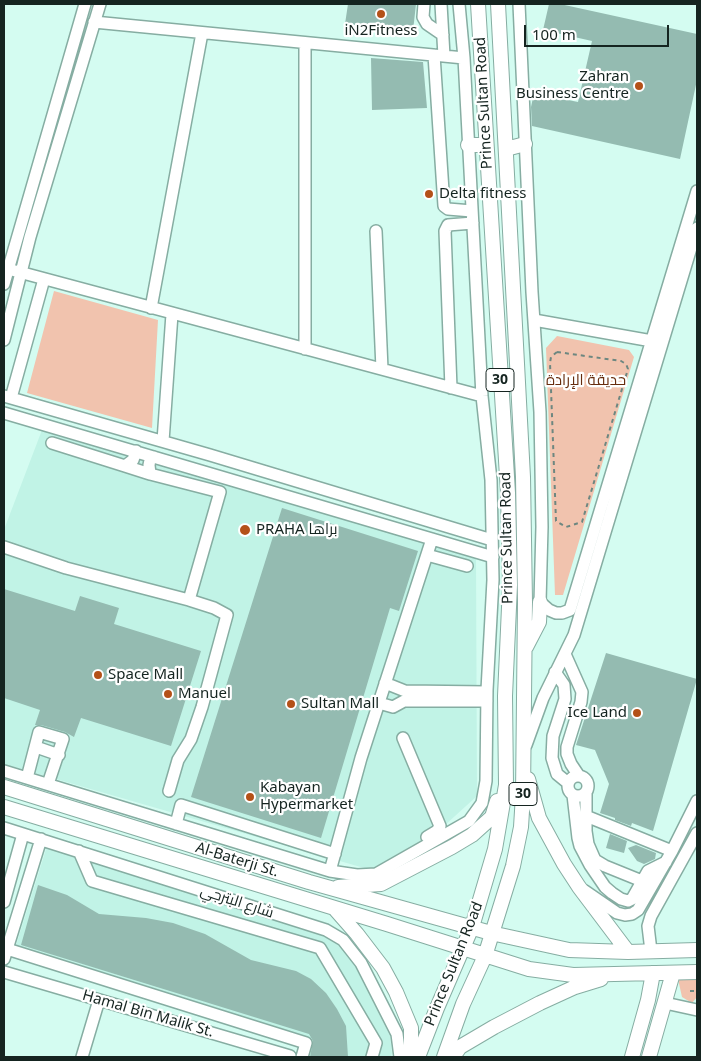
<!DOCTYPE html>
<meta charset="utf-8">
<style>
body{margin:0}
#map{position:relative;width:701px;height:1061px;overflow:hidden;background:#d4fcf1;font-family:"Noto Sans",sans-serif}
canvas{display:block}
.frame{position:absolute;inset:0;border:5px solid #152420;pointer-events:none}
.scale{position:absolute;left:524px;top:25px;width:145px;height:22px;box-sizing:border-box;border:2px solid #152420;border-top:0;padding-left:6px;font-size:15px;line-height:18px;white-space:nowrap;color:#152420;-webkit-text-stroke:4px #fff;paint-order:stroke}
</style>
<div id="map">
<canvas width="701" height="1061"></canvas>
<div class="frame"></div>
<div class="scale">100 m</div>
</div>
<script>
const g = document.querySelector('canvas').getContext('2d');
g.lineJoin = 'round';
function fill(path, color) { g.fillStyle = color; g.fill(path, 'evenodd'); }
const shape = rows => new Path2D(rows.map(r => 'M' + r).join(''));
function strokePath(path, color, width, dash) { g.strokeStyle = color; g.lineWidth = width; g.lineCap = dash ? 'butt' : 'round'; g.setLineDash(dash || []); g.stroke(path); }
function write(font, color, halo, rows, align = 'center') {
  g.font = font + ' "Noto Sans",Cairo,sans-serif'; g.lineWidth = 4.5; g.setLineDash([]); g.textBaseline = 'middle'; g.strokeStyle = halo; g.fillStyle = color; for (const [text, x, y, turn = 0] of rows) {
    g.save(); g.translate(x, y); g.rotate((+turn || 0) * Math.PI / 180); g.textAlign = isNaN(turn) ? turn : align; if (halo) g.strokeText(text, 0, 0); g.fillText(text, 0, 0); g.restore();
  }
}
fill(shape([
 [42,430,476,557,477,796,433,836,371,870,4,764,4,527,5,527],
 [47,846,330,934,345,946,390,1036,392,1053,391,1057,298,1057,303,1044,13,955]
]), '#c1f3e6');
fill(shape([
 [54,291,158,320,152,428,27,393],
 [557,336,629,350,634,357,563,595,555,595,546,348],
 [678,979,697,979,697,997,692,1003,682,997]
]), '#f1c3ae');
fill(shape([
 [348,4,416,4,413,31,345,24],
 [549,4,560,4,697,34,697,80,680,159,532,126,531,107,534,93,578,102,592,41,543,30],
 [371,58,423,62,427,108,372,110],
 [282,508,418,551,399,611,390,608,321,838,191,797],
 [4,589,75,611,80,596,119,608,114,624,201,651,171,746,81,718,74,737,65,732,41,725,35,725,40,710,4,698],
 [606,653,697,679,653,831,632,823,631,826,615,820,615,818,600,813,609,784,595,750,576,745],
 [610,834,627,841,624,853,606,848],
 [636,845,656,853,655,859,644,864,637,861,628,848],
 [38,885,67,895,99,914,146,918,173,923,205,934,251,960,296,971,311,979,326,993,337,1009,346,1026,348,1057,310,1057,313,1041,309,1034,21,945]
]), '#94bbb1');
const minor = shape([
 [424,4,423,17,427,24,443,35],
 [441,4,444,56],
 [519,4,532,292,540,412,542,527,540,602,549,610,556,613,562,613,570,610,697,191],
 [94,22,464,58],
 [434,55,444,206,448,209,472,211],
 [376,231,382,369],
 [8,269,482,396],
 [4,284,85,4],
 [151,308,202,33],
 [534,320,652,341],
 [4,340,30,237,100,4],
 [305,349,305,43],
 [451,388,445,231,448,225,473,223],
 [4,396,210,455,492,540],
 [11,398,44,279],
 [4,413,493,557],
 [163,441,172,314],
 [52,443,125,466],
 [136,451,133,460,125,466,150,474,149,465,150,460,154,457],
 [4,547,66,568,189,600,220,492,150,474],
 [427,555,467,566],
 [565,654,582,692,581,702,567,747,567,754,571,764,579,776],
 [555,672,564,685,565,699,553,736,552,758,557,774,568,783],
 [385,683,405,691,487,692],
 [379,703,393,707,404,701,487,701],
 [403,738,440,826,437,831,427,837],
 [526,745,543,698,574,635,697,228],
 [36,747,59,755],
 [4,771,330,871,357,875,376,874,469,821,482,803,486,781,487,690,493,580,491,480,482,396,464,58,459,4],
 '568 786a10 10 0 1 1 20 0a10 10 0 1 1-20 0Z',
 [27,778,39,732,63,739,48,784],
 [169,791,178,760,191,739,202,707,227,615,214,608,189,600],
 [586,793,586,831,588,844,595,860,605,866,642,881],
 [573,795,578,838,580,846,590,865,605,887,612,893,621,899,628,901,632,899,648,871,666,862],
 [586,816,672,851],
 [176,824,181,805,335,854],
 [4,828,326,930,343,940,361,963,397,1034,400,1057],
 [79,851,92,881,320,948,376,1043,372,1057],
 [330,871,361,758,432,539],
 [585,891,617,913,625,915,632,914,638,910,672,851,697,801],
 [4,902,23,834],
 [7,949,306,1043,302,1057],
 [651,951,648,926,651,916,697,833],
 [4,959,41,839],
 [4,972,290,1056,289,1057],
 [665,1003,697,1010],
 [82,1057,99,1000]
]);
const major = shape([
 [468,145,486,145],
 [506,149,525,144],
 [526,647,539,622,540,602],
 [528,779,539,818,564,864,579,887,628,952],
 [4,787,309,882,491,933,569,950,628,952,697,950],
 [4,807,387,924,529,969,573,975,697,972],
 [338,887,381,884,452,847,472,835,492,817,497,801],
 [335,909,357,934,383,968,396,992,411,1028,411,1057],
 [418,1057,437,1008,472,927,495,849,506,785,505,696,510,585,508,493,478,4],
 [444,1057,463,1004,485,956,513,866,521,827,523,795,525,602,523,477,498,4],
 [453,1057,460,1047,494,1027,540,1003,575,987,601,979],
 [632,1057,648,1000,653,973],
 [649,1057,673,973]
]);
strokePath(minor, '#86ada2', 14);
strokePath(major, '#86ada2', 16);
strokePath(shape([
 [557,352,621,361,626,364,628,369,582,522,566,527,556,521,550,363,551,357,557,352],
 [690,991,697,991]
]), '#6d8780', 2, [4, 4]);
strokePath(minor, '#fff', 11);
strokePath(major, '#fff', 14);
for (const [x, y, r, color] of [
 [381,14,5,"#b45118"],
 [639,86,5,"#b45118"],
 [429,194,5,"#b45118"],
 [245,530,6,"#b45118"],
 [98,675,5,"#b45118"],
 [168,694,5,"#b45118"],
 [291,704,5,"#b45118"],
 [637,713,5,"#b45118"],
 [250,797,5,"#b45118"]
]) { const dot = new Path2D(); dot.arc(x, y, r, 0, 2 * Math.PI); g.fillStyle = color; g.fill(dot); strokePath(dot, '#fff', 2); }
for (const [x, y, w] of [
 [500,380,28],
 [523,794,28]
]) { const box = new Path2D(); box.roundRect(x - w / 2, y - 11.5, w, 23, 4); g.fillStyle = '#fff'; g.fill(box); strokePath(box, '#152420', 1); }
write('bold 14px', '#152420', null, [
 ["30",500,380],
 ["30",523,794]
]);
write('15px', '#152420', '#fff', [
 ["iN2Fitness",381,31,"center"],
 ["Zahran",629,77,"right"],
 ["Business Centre",629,94,"right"],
 ["Delta fitness",439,194],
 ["PRAHA براها",256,530],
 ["Space Mall",108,675],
 ["Manuel",178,694],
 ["Sultan Mall",301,704],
 ["Ice Land",627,713,"right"],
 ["Kabayan",260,788],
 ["Hypermarket",260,805]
], 'left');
write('15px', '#152420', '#fff', [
 ["Prince Sultan Road",484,103,-93],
 ["Prince Sultan Road",507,538,-91],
 ["Al-Baterji St.",237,860,17],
 ["شارع البترجي",237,902,18],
 ["Prince Sultan Road",454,964,-68],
 ["Hamal Bin Malik St.",148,1014,16]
]);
write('15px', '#672d0e', '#fff', [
 ["حديقة الإرادة",586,381]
]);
</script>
